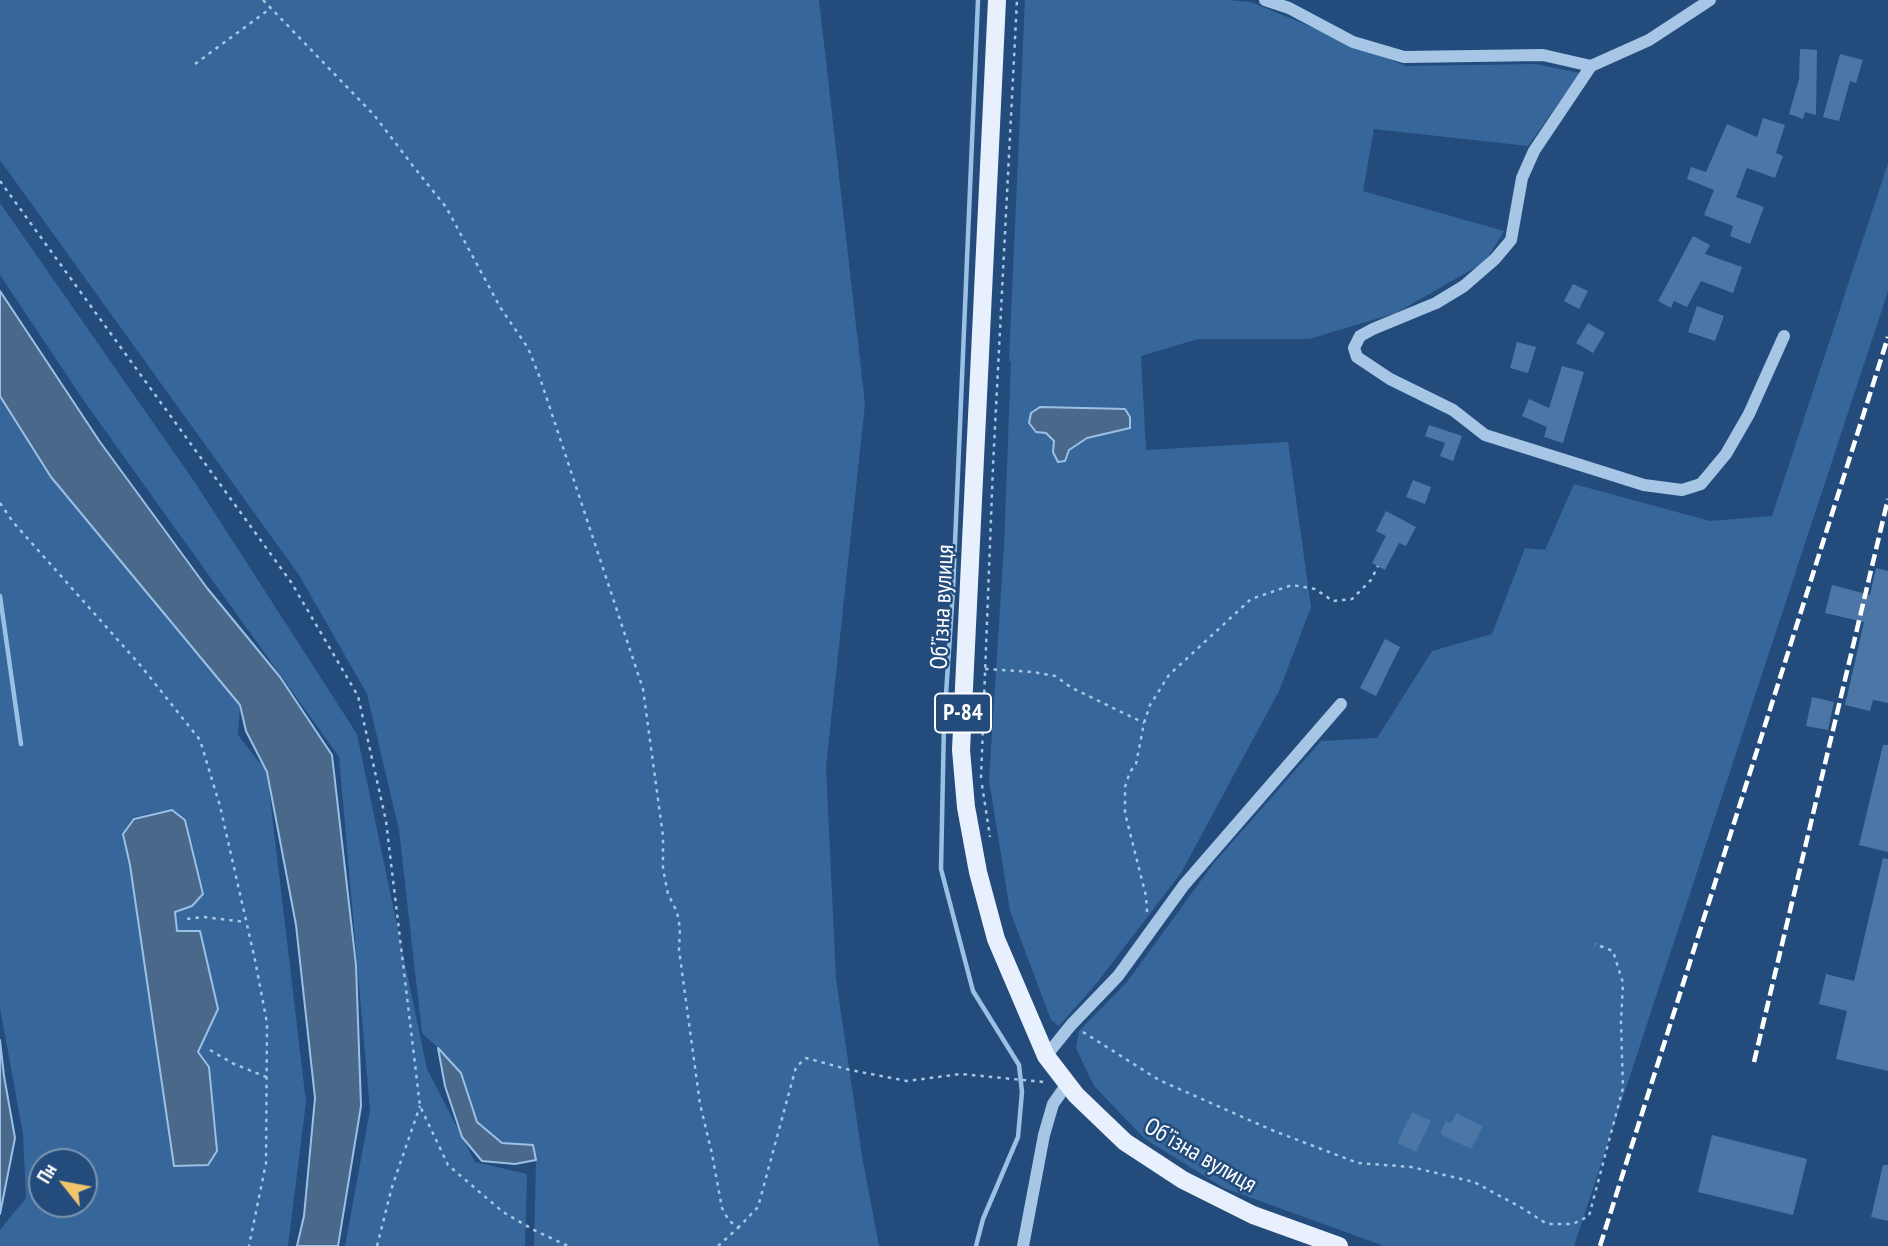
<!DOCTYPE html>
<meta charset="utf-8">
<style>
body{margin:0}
#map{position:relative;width:1888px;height:1246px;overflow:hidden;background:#234c7c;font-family:"PT Sans Narrow",sans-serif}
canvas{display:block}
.north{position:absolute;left:28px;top:1148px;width:70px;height:70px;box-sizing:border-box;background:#234c7c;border:2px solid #7b94b0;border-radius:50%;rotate:301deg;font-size:19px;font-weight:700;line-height:28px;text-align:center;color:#fff}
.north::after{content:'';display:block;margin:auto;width:24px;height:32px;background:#f0c66a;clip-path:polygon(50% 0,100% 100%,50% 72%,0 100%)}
</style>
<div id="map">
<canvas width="1888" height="1246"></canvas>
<div class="north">Пн</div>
</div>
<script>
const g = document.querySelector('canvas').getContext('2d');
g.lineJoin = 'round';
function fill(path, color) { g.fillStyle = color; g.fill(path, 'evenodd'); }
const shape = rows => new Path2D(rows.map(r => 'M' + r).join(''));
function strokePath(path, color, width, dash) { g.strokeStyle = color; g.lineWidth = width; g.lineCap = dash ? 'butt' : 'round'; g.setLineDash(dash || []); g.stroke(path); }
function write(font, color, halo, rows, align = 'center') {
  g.font = font + ' "PT Sans Narrow",sans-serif'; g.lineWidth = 5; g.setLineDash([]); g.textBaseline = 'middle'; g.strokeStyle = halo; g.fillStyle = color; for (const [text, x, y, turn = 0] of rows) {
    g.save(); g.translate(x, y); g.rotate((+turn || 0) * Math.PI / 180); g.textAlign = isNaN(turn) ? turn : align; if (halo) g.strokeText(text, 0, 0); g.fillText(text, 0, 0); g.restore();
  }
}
fill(shape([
 [0,0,819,0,865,404,826,767,836,979,862,1156,879,1246,534,1246,536,1160,533,1145,502,1143,477,1122,461,1073,438,1048,422,1033,399,830,367,694,299,575,0,160],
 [1025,0,1227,0,1251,2,1406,66,1536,64,1580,73,1528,146,1374,129,1363,191,1504,231,1485,262,1396,313,1309,339,1198,339,1141,356,1146,450,1288,442,1311,607,1279,691,1181,873,1096,984,1059,1026,1051,1020,1010,911,989,780,1004,546,1011,361,1009,361],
 [1888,163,1888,291,1574,1246,1384,1246,1224,1188,1145,1139,1094,1086,1076,1048,1079,1031,1127,982,1213,864,1321,741,1377,738,1432,651,1492,634,1525,548,1545,550,1574,484,1710,521,1772,516],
 [0,203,196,484,357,734,427,1069,475,1162,527,1174,525,1246,345,1246,370,1110,339,757,84,401,0,275],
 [0,396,51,477,240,705,238,735,267,772,306,1102,288,1246,0,1246,0,1230,26,1198,23,1134,0,1008],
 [172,809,186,819,204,893,192,906,175,912,177,931,203,1039,198,1052,209,1067,217,1151,208,1165,123,834,134,817],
 [42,1162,84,1162,84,1204,42,1204]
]), '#37669a');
const water = shape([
 [0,291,100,442,207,588,280,677,332,755,356,965,361,1106,338,1246,297,1246,304,1216,315,1098,296,925,267,772,246,731,240,705,51,477,0,396,0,291],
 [1040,407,1125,409,1130,417,1130,428,1087,438,1069,450,1065,461,1058,462,1053,452,1054,441,1046,433,1036,432,1029,423,1031,413,1040,407],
 [172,810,185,820,203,894,192,906,175,912,177,931,200,931,218,1009,198,1052,209,1067,217,1151,208,1165,174,1166,130,865,123,834,134,819,172,810],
 [0,1040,4,1076,15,1138,0,1214,0,1040],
 [438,1048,461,1073,477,1122,502,1143,533,1145,536,1160,515,1164,482,1161,462,1137,445,1086,438,1048]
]);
fill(water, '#49688a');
strokePath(water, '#9bc0e6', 2);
strokePath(shape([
 [0,596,21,744],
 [976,1246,983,1219,1018,1137,1022,1092,1019,1065,973,991,941,869,944,724,953,590,978,0]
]), '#9bc0e6', 4.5);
fill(shape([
 [1800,49,1817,50,1816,115,1805,112,1803,119,1789,114,1799,79],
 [1840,54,1863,60,1856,83,1850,81,1839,121,1823,117],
 [1763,118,1785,125,1776,153,1783,156,1775,178,1747,168,1736,197,1764,207,1750,244,1730,236,1733,226,1704,215,1714,190,1687,179,1691,167,1706,172,1727,124,1757,137],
 [1693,236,1710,245,1705,254,1742,267,1733,293,1701,281,1687,307,1674,301,1671,308,1658,301],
 [1573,284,1588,291,1579,309,1564,301],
 [1697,306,1724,316,1715,341,1688,332],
 [1588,323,1605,333,1593,353,1576,343],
 [1517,342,1536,347,1528,373,1510,368],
 [1562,366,1584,372,1563,443,1544,437,1547,427,1522,416,1529,399,1549,408],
 [1429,425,1462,436,1453,461,1440,456,1445,443,1425,436],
 [1413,480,1431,487,1425,504,1406,497],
 [1386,511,1416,527,1406,546,1399,543,1385,570,1372,563,1386,536,1376,531],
 [1876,568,1888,571,1888,703,1873,700,1870,711,1845,705,1864,622,1825,613,1832,585,1870,595],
 [1385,639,1400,647,1376,696,1360,688],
 [1812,697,1834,702,1828,730,1806,726],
 [1883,745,1888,745,1888,852,1859,845],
 [1883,858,1888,859,1888,1071,1836,1059,1847,1011,1819,1004,1826,974,1854,981],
 [1412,1112,1431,1121,1416,1152,1397,1143],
 [1456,1113,1483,1126,1471,1149,1440,1134,1446,1121,1451,1123],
 [1712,1135,1807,1159,1793,1215,1698,1192],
 [1883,1165,1888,1165,1888,1221,1871,1217]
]), '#4b76a5');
strokePath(shape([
 [263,0,374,115,413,166,446,207,500,307,528,348,540,378,643,689,663,836,663,869,668,894,677,912,680,928,679,950,700,1104,712,1154,722,1208,729,1221,739,1227,758,1207,796,1067,806,1058,850,1070,907,1081,961,1074,1044,1082],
 [195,64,271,8],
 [0,181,291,582,358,696,386,821,420,1106,448,1165,503,1212,534,1230,568,1246],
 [0,503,13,522,141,666,200,740,220,806,255,960,267,1023,266,1163,249,1246],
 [985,669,1033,672,1055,676,1072,688,1144,723],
 [981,778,993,466,1017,0],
 [982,785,990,837],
 [1147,912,1146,896,1125,813,1125,787,1130,772,1136,764,1144,723,1150,705,1169,675,1251,599,1292,585,1315,589,1333,601,1352,599,1371,580,1378,566],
 [187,919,203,917,246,922],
 [1083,1032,1159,1080,1274,1131,1358,1163,1411,1167,1474,1182,1522,1208,1547,1224,1573,1224,1589,1216,1623,1088,1621,1022,1623,983,1613,951,1595,944],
 [210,1050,232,1063,266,1077],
 [377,1246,392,1187,420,1106],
 [718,1246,739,1227]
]), '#a7c5e5', 2.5, [3.5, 5]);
strokePath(shape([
 [1265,0,1289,8,1353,42,1404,57,1543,55,1591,66],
 [1710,0,1649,40,1591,66,1534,151,1522,178,1511,240,1495,259,1464,286,1436,303,1373,329,1360,336,1354,348,1357,357,1390,379,1453,410,1485,435,1644,485,1682,490,1701,484,1726,454,1749,414,1784,336],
 [1046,1056,1071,1025,1118,976,1184,885,1341,704],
 [1023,1246,1044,1135,1053,1104,1067,1084]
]), '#a7c5e5', 12);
strokePath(shape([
 [997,0,961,750,966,807,978,872,996,939,1046,1056,1076,1095,1125,1142,1183,1180,1253,1215,1339,1246]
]), '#e8f0fd', 18);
strokePath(shape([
 [1754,1062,1888,499],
 [1600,1246,1888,337]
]), '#fff', 4.5, [12, 5]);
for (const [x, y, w] of [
 [963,713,56]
]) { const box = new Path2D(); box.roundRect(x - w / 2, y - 19.5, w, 39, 5); g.fillStyle = '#234c7c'; g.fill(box); strokePath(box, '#fff', 2); }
write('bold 23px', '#fff', null, [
 ["Р-84",963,713]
]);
write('24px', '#fff', '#234c7c', [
 ["Обʼїзна вулиця",943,607,-87],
 ["Обʼїзна вулиця",1200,1156,30]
]);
</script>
